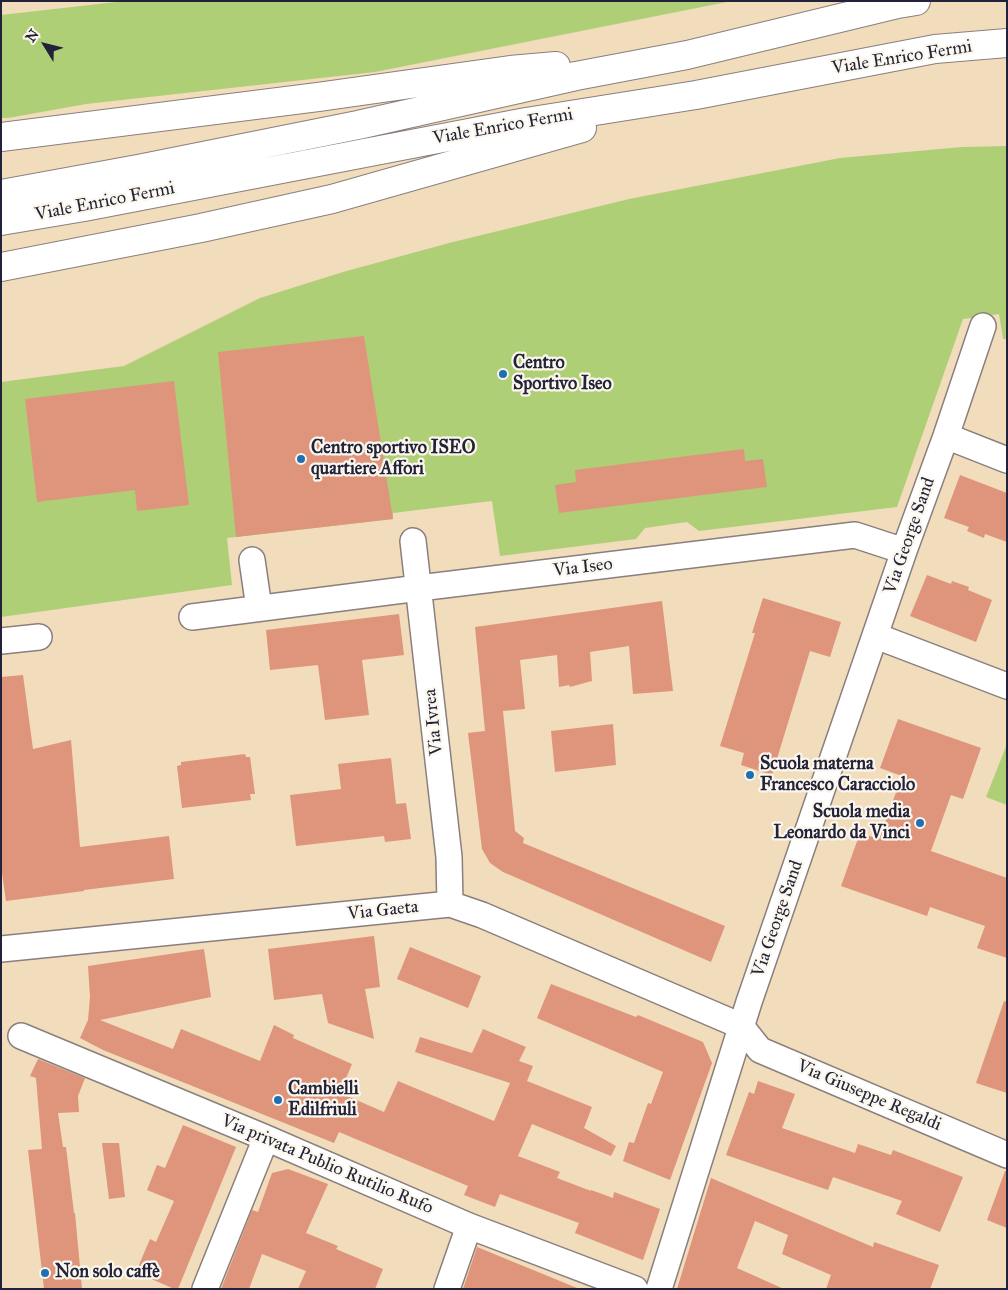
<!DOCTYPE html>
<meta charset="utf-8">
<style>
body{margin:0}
#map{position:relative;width:1008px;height:1290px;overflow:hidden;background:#f1dcbc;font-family:"IM FELL Great Primer",serif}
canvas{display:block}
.frame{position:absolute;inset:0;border:2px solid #22223b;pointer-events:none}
.north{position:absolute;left:20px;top:20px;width:50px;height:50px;-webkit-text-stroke:4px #fbf7ec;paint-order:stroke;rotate:306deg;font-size:14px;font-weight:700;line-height:20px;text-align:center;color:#22223b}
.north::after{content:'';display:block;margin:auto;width:18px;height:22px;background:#22223b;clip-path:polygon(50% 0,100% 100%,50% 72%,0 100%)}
</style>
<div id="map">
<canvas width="1008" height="1290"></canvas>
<div class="frame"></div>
<div class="north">N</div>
</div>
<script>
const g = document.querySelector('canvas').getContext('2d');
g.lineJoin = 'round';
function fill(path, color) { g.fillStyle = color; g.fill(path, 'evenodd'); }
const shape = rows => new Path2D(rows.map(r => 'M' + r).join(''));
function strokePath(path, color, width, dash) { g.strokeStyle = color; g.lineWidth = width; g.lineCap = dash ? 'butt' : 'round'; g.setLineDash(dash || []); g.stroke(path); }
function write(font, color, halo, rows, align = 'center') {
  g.font = font + ' "IM FELL Great Primer",serif'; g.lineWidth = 4.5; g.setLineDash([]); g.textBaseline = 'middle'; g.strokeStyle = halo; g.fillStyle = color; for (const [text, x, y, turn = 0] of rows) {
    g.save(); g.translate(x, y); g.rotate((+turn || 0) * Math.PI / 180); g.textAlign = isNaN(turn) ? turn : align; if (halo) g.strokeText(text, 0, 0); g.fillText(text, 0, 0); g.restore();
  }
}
fill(shape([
 [125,1,732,1,375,72,86,104,8,118,1,118,1,15],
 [1007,146,1007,339,1003,339,999,314,963,319,897,507,699,531,687,522,645,528,636,539,500,556,492,501,393,513,393,519,227,538,232,585,1,617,1,382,124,366,260,298,343,272,449,243,629,199,840,158,962,147],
 [1007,744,1007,805,986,797]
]), '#afcf77');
fill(shape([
 [364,336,393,519,236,537,218,352],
 [174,381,189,505,137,511,135,490,37,502,25,399],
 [744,449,745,461,763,459,767,487,559,513,555,485,576,482,575,470],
 [960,475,1007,493,1007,542,985,534,984,538,967,531,969,527,944,518],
 [927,575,951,584,952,581,969,587,968,590,992,600,976,642,910,616],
 [763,598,841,622,830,657,810,651,772,775,741,765,744,753,720,746,755,633,752,633],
 [662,601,673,691,633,694,629,646,590,652,592,681,570,687,569,685,559,687,557,655,520,660,525,709,503,711,515,831,524,838,523,843,725,926,711,962,503,872,490,863,482,849,468,733,485,731,475,627],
 [399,614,404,655,362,660,369,715,325,720,318,665,270,670,266,630],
 [23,675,33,749,71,740,80,847,169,836,174,879,84,890,84,891,6,901,1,866,1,677],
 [898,719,981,748,963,799,951,795,931,851,1007,878,1007,958,977,948,985,926,930,907,927,916,841,886,860,833,879,839,902,776,880,768],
 [613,724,616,765,555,772,551,731],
 [245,754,246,757,250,757,255,794,250,794,251,800,182,808,177,766,181,765,181,762],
 [391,758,396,804,406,803,411,839,385,842,384,836,296,846,290,795,341,789,338,764],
 [374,936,380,987,365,989,374,1039,328,1023,322,994,274,1000,268,949],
 [410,947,481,976,468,1008,397,979],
 [204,949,211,997,100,1020,173,1049,181,1029,260,1061,274,1025,294,1035,293,1038,352,1064,340,1093,384,1112,398,1081,494,1121,510,1083,415,1052,420,1037,472,1053,483,1029,526,1047,519,1061,533,1066,527,1081,592,1107,584,1128,616,1146,611,1156,532,1124,518,1156,560,1172,557,1178,591,1191,591,1190,613,1198,614,1192,660,1209,643,1260,575,1233,579,1223,500,1194,495,1207,464,1195,468,1186,339,1132,334,1143,103,1050,80,1038,88,1020,90,997,88,966],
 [551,984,636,1017,638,1015,703,1042,712,1063,670,1180,623,1161,629,1142,634,1143,648,1103,651,1104,663,1072,537,1018],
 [1004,1001,1007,1002,1007,1093,976,1083],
 [38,1059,85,1078,78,1096,79,1112,58,1113,63,1147,66,1147,74,1213,75,1213,82,1289,44,1289,28,1150,42,1149,36,1078,30,1076],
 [758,1081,795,1094,782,1128,855,1153,858,1144,891,1155,893,1150,963,1177,940,1232,896,1214,902,1201,833,1177,828,1190,726,1155,749,1092,754,1094],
 [183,1125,236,1147,178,1289,174,1289,136,1272,150,1239,156,1242,174,1201,147,1190,157,1165,165,1168],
 [102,1143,119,1143,125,1197,109,1199],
 [288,1169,328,1184,306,1233,338,1246,336,1249,383,1269,375,1289,298,1289,306,1271,262,1254,249,1289,221,1289,252,1210,258,1212,272,1173],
 [1005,1171,1007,1171,1007,1228,987,1220],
 [711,1178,873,1247,874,1242,939,1265,930,1289,826,1289,831,1275,782,1254,788,1235,755,1221,737,1268,784,1289,677,1289],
 [477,1247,577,1288,577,1289,463,1289]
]), '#df947c');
const minor = shape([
 [946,436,1007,460],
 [413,541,449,857,450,904],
 [252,560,259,608],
 [192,617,419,588,855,535,904,551],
 [876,636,1007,686],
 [1,641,39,637],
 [1,949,450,904,482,915,741,1026,760,1050,1007,1155],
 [21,1036,266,1138,469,1226,635,1289],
 [205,1289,266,1138],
 [447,1289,469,1226],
 [659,1289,749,1002,904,551,946,436,983,326]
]);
const trunk = shape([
 [1,137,318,97,510,70,556,66],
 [1,194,138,169,358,125,576,76,687,55,898,4,916,1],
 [1,221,84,207,526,122,696,95,935,49,1007,43],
 [1,267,201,228,332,199,582,128]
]);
strokePath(minor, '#8a7f7c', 28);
strokePath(trunk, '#8a7f7c', 30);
strokePath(minor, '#fff', 25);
strokePath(trunk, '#fff', 28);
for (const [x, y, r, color] of [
 [503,374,5,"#1f6fb2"],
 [301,459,5,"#1f6fb2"],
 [750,775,5,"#1f6fb2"],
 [920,823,5,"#1f6fb2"],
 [278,1100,5,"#1f6fb2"],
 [45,1273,5,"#1f6fb2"]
]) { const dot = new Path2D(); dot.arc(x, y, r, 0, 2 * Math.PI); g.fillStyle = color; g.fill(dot); strokePath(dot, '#fbf7ec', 2); }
write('18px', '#22223b', '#fbf7ec', [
 ["Viale Enrico Fermi",902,58,-9],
 ["Viale Enrico Fermi",503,127,-10],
 ["Viale Enrico Fermi",105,202,-11],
 ["Via George Sand",910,536,-71],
 ["Via Iseo",583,568,-7],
 ["Via Ivrea",434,722,-96],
 ["Via Gaeta",383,911,-6],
 ["Via George Sand",778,919,-71],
 ["Via Giuseppe Regaldi",869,1096,23],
 ["Via privata Publio Rutilio Rufo",327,1165,23]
]);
write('bold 18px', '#22223b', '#fbf7ec', [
 ["Centro",513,364],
 ["Sportivo Iseo",513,385],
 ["Centro sportivo ISEO",311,449],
 ["quartiere Affori",311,470],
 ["Scuola materna",760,765],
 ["Francesco Caracciolo",760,786],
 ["Scuola media",910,813,"right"],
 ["Leonardo da Vinci",910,834,"right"],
 ["Cambielli",288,1090],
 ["Edilfriuli",288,1111],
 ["Non solo caffè",55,1273]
], 'left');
</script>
